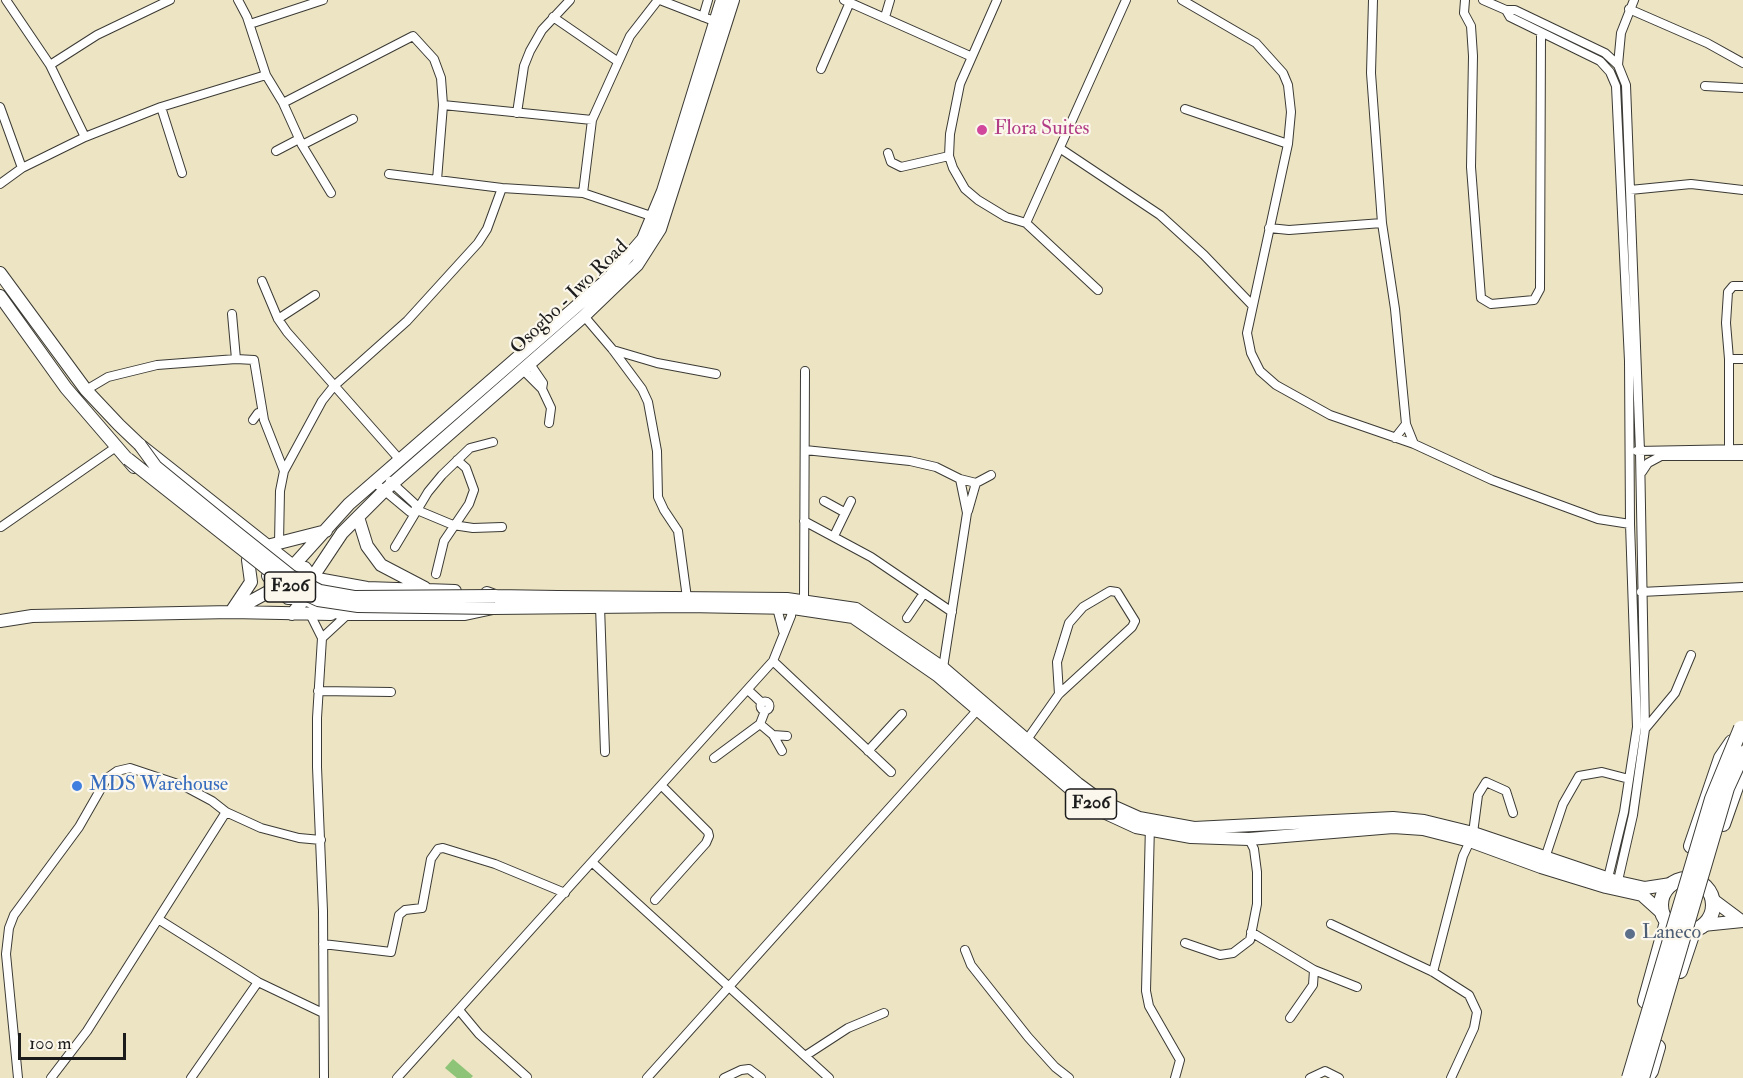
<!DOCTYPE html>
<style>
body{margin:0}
#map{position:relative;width:1743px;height:1078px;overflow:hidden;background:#ece4c3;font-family:"IM FELL Double Pica",serif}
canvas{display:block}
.scale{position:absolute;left:18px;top:1033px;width:108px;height:27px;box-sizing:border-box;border:3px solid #1c1c1c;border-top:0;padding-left:8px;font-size:18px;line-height:21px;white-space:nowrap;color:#1c1c1c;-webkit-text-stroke:4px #fbf7ec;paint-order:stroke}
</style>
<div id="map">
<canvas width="1743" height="1078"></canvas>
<div class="scale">100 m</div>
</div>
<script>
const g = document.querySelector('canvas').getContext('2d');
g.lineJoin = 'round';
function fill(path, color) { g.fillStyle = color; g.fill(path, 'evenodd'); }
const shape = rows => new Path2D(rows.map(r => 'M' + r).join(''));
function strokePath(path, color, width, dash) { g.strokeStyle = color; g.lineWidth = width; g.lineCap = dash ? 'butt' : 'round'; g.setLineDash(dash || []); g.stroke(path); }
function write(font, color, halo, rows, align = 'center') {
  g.font = font + ' "IM FELL Double Pica",serif'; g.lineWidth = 4.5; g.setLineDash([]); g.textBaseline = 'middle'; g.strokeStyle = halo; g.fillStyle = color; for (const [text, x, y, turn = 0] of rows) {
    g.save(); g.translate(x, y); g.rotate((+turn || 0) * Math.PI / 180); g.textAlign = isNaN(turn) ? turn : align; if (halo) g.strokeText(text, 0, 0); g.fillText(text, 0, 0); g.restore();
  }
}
fill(shape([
 [453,1059,473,1076,471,1078,457,1078,445,1068]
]), '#8ec477');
const street = shape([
 [6,0,50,65,85,137],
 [238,0,247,17,266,75,283,103,302,145,331,193],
 [660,0,714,21],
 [844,0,970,56],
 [997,0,960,84,950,134,949,156,953,168,965,189,978,200,1006,217,1026,223,1098,290],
 [1182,0,1256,43,1283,73,1288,85,1291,112,1288,144,1247,333,1251,353,1260,371,1276,385,1330,415,1414,444,1492,480,1598,519,1630,524],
 [1373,0,1371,73,1382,223,1395,309,1406,424,1414,444],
 [1465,0,1464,13,1471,26,1473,56,1471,167,1481,298,1491,304,1534,300,1540,289,1541,33],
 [1483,0,1506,10,1515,10,1605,53,1618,65,1626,85,1640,451,1645,729,1633,815,1617,885],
 [1629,9,1707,43,1743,63],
 [1506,10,1510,17,1600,61,1610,72,1616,86,1629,361,1630,524,1637,727,1624,812,1607,882],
 [553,17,617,61],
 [703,17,708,0],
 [885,17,890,0],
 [250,24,323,0],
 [50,65,97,35,170,0],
 [1618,65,1621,33,1634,0],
 [821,69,850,2],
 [1705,86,1743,88],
 [283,103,413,36,434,59,441,78,443,105,437,180],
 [443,105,592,120],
 [0,107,22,168],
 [161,107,182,173],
 [1185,109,1288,144],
 [517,113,524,66,530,51,542,30,570,0],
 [302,145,353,119],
 [1061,149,1160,215,1204,255,1252,305],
 [276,151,299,139],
 [888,153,891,162,901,167,949,156],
 [389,174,502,188,583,193,654,217],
 [0,184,22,168,85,137,161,107,266,75],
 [1630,190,1691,184,1743,190],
 [583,193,592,120,630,36,658,0],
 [1026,223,1126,0],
 [1269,228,1289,230,1382,223],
 [262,281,278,319,287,332,400,460],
 [232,314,236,359],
 [584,316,613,350,642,389,648,402,657,451,658,497,664,510,678,531,687,598],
 [278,319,315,295],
 [613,350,657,363,716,374],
 [1729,359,1743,359],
 [530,364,543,383,542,389,551,408,549,423],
 [523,370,542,389],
 [86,390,108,377,157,365,236,359,254,360,264,420,284,471],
 [253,420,258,413,262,413],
 [1395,438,1406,424],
 [1729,449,1729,359,1726,323,1728,292,1733,286,1743,286],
 [805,450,910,461,936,467,960,479,967,513,943,668],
 [1637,451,1743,449],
 [1642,472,1648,463,1661,456,1743,456],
 [960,479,976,483,991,475],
 [390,481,415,504,417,510],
 [374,482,410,512,417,510,453,525,473,528,502,527],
 [824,501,844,512],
 [968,511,976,483],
 [804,521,871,557,952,612],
 [1,527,116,447],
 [834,536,851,501],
 [279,543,280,491,284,471,322,401,334,386,407,321,478,243,487,229,502,188],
 [395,547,428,492,442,475,470,448,493,442],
 [436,574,444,541,469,504,474,490,466,468,457,460],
 [1641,592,1743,587],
 [804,600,805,371],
 [776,604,783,631],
 [600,606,605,752],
 [309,612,322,638,317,718,317,767,323,911,324,1078],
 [907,618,924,593],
 [322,638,348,614],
 [773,661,891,772],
 [748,690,762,703],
 [318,691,391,692],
 '760.5 706a4.5 4.5 0 1 1 9 0a4.5 4.5 0 1 1-9 0Z',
 [760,724,773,735,782,751],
 [1645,729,1675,693,1691,655],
 [773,735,787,736],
 [1026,741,1059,694,1132,627,1135,621,1117,592,1110,591,1083,607,1069,623,1057,662,1059,694],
 [868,751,902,714],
 [714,758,760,724,765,711],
 [1150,825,1146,991,1149,1006,1180,1060,1175,1078],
 [1473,833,1478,795,1486,782,1506,791,1513,813],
 [1545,858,1563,804,1579,776,1602,772,1629,779],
 [593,863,829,1078],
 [655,900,706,843,709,836,708,832,662,786],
 [158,919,258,982,323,1013],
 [1331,924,1433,972,1469,995,1477,1012,1474,1028,1451,1078],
 [1251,932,1314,970,1357,987],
 [1185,943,1220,955,1233,953,1250,940,1257,904,1257,872,1254,849,1249,839],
 [323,944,391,952,399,915,405,910,422,908,431,859,438,849,443,848,495,864,565,893],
 [965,950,971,965,1028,1037,1055,1067,1069,1078],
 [1433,972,1463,856,1470,841],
 [459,1010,479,1034,527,1077],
 [1290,1018,1313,985,1314,970],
 [805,1056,848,1028,884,1013],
 [18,1078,6,954,9,928,14,915,79,827,107,778,117,771,130,768,184,786,212,801,226,812,261,828,299,838,321,840],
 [51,1078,87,1031,226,812],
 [191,1078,258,982],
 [397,1078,773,661,791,616,793,604],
 [647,1078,981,706],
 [724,1078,741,1070,749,1069,761,1078],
 [1310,1078,1325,1071,1339,1078]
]);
const primary = shape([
 [0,273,86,390,119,425,140,445,293,566,305,568,312,578,367,588,455,591],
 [0,296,66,388,134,467],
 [358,517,367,546,381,565,425,588],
 [267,546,326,531],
 [288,568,293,566,349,504,609,278,643,239,663,191,722,0],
 [268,576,288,598,302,598,341,614,465,614,493,608,687,606,793,608,853,617,937,675,1073,791,1097,809,1136,827,1191,837,1249,839,1393,827,1423,829,1470,841,1541,867,1606,887,1642,895,1662,913],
 [487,593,495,596,558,597,787,599,856,609,943,668,1078,784,1101,801,1139,818,1194,828,1393,818,1424,821,1473,833,1618,882,1645,888,1671,884],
 [235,610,279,586],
 [231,612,251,582,248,560],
 [292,614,310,592,312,578,342,533,384,491,584,316,637,265,660,229,733,0],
 [0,621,32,616,231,612,331,614],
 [1712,899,1740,920],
 [1703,925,1743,921]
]);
const highway = shape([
 [1723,824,1743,767],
 [1691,846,1721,758,1732,742],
 '1661 905a26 26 0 1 1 52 0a26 26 0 1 1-52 0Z',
 [1680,971,1694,929],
 [1645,1001,1667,922],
 [1646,1078,1651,1071,1658,1047]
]);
strokePath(street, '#3b3a35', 10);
strokePath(primary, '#3b3a35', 14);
strokePath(highway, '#3b3a35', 16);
strokePath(street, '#fff', 8);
strokePath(primary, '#fff', 12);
strokePath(highway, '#fff', 14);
const primaryBridge = shape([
 [140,445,156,467,237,533,291,576,320,591,354,597,495,596],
 [128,459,290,587,318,600,358,606,493,608]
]);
const highwayBridge = shape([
 [1629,1078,1712,799,1741,728],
 [1642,1078,1727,788,1743,753]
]);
strokePath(primaryBridge, '#3b3a35', 14, []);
strokePath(highwayBridge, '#3b3a35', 16, []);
strokePath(primaryBridge, '#fff', 12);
strokePath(highwayBridge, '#fff', 14);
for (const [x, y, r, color] of [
 [982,130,6,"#d1479c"],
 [77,786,6,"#3f7fe0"],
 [1630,934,6,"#5c6f8a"]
]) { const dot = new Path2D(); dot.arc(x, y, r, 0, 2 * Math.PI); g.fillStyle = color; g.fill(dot); strokePath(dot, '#fbf7ec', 2); }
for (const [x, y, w] of [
 [290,587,51],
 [1091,804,51]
]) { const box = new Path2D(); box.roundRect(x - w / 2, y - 15, w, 30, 4.5); g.fillStyle = '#fbf7ec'; g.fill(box); strokePath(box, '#1c1c1c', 1.5); }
write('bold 18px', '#1c1c1c', null, [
 ["F206",290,587],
 ["F206",1091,804]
]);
write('20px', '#b23c85', '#fbf7ec', [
 ["Flora Suites",994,130]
], 'left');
write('20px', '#1c1c1c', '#fbf7ec', [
 ["Osogbo - Iwo Road",570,298,-44]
]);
write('20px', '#366cbe', '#fbf7ec', [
 ["MDS Warehouse",89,786]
], 'left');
write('20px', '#4e5e75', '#fbf7ec', [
 ["Laneco",1642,934]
], 'left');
</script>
